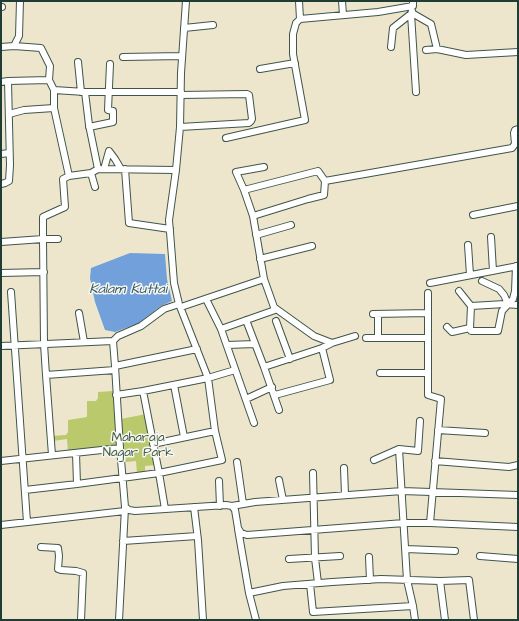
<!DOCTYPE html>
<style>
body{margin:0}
#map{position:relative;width:519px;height:621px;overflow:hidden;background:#eee6cc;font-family:"Architects Daughter",sans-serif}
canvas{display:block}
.frame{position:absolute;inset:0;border:2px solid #1f3d34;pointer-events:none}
</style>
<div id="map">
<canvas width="519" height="621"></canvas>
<div class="frame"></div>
</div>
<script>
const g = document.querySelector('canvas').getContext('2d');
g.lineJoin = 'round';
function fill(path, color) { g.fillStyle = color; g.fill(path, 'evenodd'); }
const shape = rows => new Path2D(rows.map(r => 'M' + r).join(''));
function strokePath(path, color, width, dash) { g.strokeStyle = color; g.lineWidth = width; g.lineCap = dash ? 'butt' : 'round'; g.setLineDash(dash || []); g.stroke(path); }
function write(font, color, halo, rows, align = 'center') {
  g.font = font + ' "Architects Daughter",sans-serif'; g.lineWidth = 3; g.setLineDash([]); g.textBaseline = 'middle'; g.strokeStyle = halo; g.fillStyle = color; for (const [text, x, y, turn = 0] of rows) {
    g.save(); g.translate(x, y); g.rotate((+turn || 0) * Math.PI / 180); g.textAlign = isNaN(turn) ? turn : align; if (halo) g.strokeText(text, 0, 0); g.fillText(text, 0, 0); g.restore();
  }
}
fill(shape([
 [113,391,118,446,68,452,67,439,53,441,52,436,66,435,68,432,68,420,87,417,87,401,96,401,98,398,98,392],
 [146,414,156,465,145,466,145,473,137,474,136,461,126,462,121,419]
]), '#b9c96c');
fill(shape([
 [130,253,165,254,167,279,172,301,161,306,139,323,115,332,105,330,95,302,90,278,91,268]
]), '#71a0da');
const minor = shape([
 [299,1,300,19],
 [342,1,343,15],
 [1,7,2,7],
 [412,11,411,14,416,92],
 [184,28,213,25],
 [14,46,19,36,20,1],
 [1,47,14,46,41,48,50,66,49,80],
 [391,47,393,28,412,13,431,24,437,49],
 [426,50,437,49,466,55,518,52],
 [123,57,182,56],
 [78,62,81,92],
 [260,69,295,63],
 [1,82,8,81,49,80,54,90,54,108,69,176],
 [54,90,85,92,181,92],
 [85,92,89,125,98,169],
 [9,114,24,110,54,108],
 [89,127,113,122,113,111,108,110,110,64],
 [180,127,249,123,251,121,252,119,249,95,247,94,181,95],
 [226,138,305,120,293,54,293,34,296,23,300,19,378,12,413,6,413,1],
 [1,154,9,153],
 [104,169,109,151,115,159,121,169],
 [125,169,129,223,170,229],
 [91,173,95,187],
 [1,184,5,183,9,181,10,165,8,81],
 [244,190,318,171,325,181,512,148,515,144,514,133,515,130,518,129],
 [473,215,518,206],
 [253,216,308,199,324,195,325,181],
 [256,235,291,225],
 [491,237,493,271],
 [1,242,43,239,43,217,65,207,63,179,69,176,91,173,98,169,176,170],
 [468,245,470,275],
 [260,259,312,246],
 [1,273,44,272],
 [482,281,499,289,504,295,508,304],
 [430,283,518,266],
 [459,291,471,306,470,328],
 [11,292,27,522],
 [428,293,428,395,441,399,430,523],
 [206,299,221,329],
 [471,306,505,304,518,305],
 [181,307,264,279],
 [275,308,314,336,332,343,355,336],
 [79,313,84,342],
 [373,314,428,313],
 [378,314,378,338],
 [246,320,264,367,279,410],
 [276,321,290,359],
 [447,327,452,332,470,328,471,331,498,331,502,311,513,299,515,291,516,266],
 [366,338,428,338],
 [227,345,255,344],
 [1,346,113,341],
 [115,366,113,341,118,336,141,326,164,309,179,304],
 [264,367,322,348,332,343],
 [380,373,427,373],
 [46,375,115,370],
 [174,385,184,437],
 [116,395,143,391,208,378,235,370],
 [275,395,330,380,322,348],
 [246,399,272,387],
 [254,423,221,329,275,310,264,279,253,216,244,190,236,172,264,167],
 [438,430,485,433],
 [153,444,215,431],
 [120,448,115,366,197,349],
 [399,449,407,580,413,606,415,620],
 [76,453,77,484,159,473,143,391],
 [52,455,46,375,44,344,43,239,58,239],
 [374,460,399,449,418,451,420,421],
 [1,461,120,448,125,507,129,510,135,511,226,505,232,506,235,510,238,528,241,533,247,535,404,523,430,523,518,527],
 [435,461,509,467,518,465],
 [237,462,243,504],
 [344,468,345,495],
 [313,473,315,558,318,583],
 [279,480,283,500],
 [219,481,220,506],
 [25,490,77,484],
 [232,506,255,502,402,491,518,495],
 [194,507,198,540,203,620],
 [165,509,159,473,222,460,215,431,208,378,179,304,174,283,170,232,169,220,176,170,180,127,181,73,186,1],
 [1,525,125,511],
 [238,529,249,593,283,586,332,582,381,579,440,581,469,580,474,620],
 [123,541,197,536],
 [41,547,58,548,59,556,58,569,61,570,76,571,83,573,81,620],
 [406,549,455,551],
 [480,556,518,559],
 [369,557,370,580],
 [289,559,340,556],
 [440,581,445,620],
 [310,584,313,612,413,606],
 [249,593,256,620],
 [119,620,125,508]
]);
strokePath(minor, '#3e564b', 8);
strokePath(minor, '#fff', 6);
write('13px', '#3e593f', '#f6f6f2', [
 ["Maharaja",138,438],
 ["Nagar Park",138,453]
]);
write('italic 14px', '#385b66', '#f6f6f2', [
 ["Kalam Kuttai",128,290]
]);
</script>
